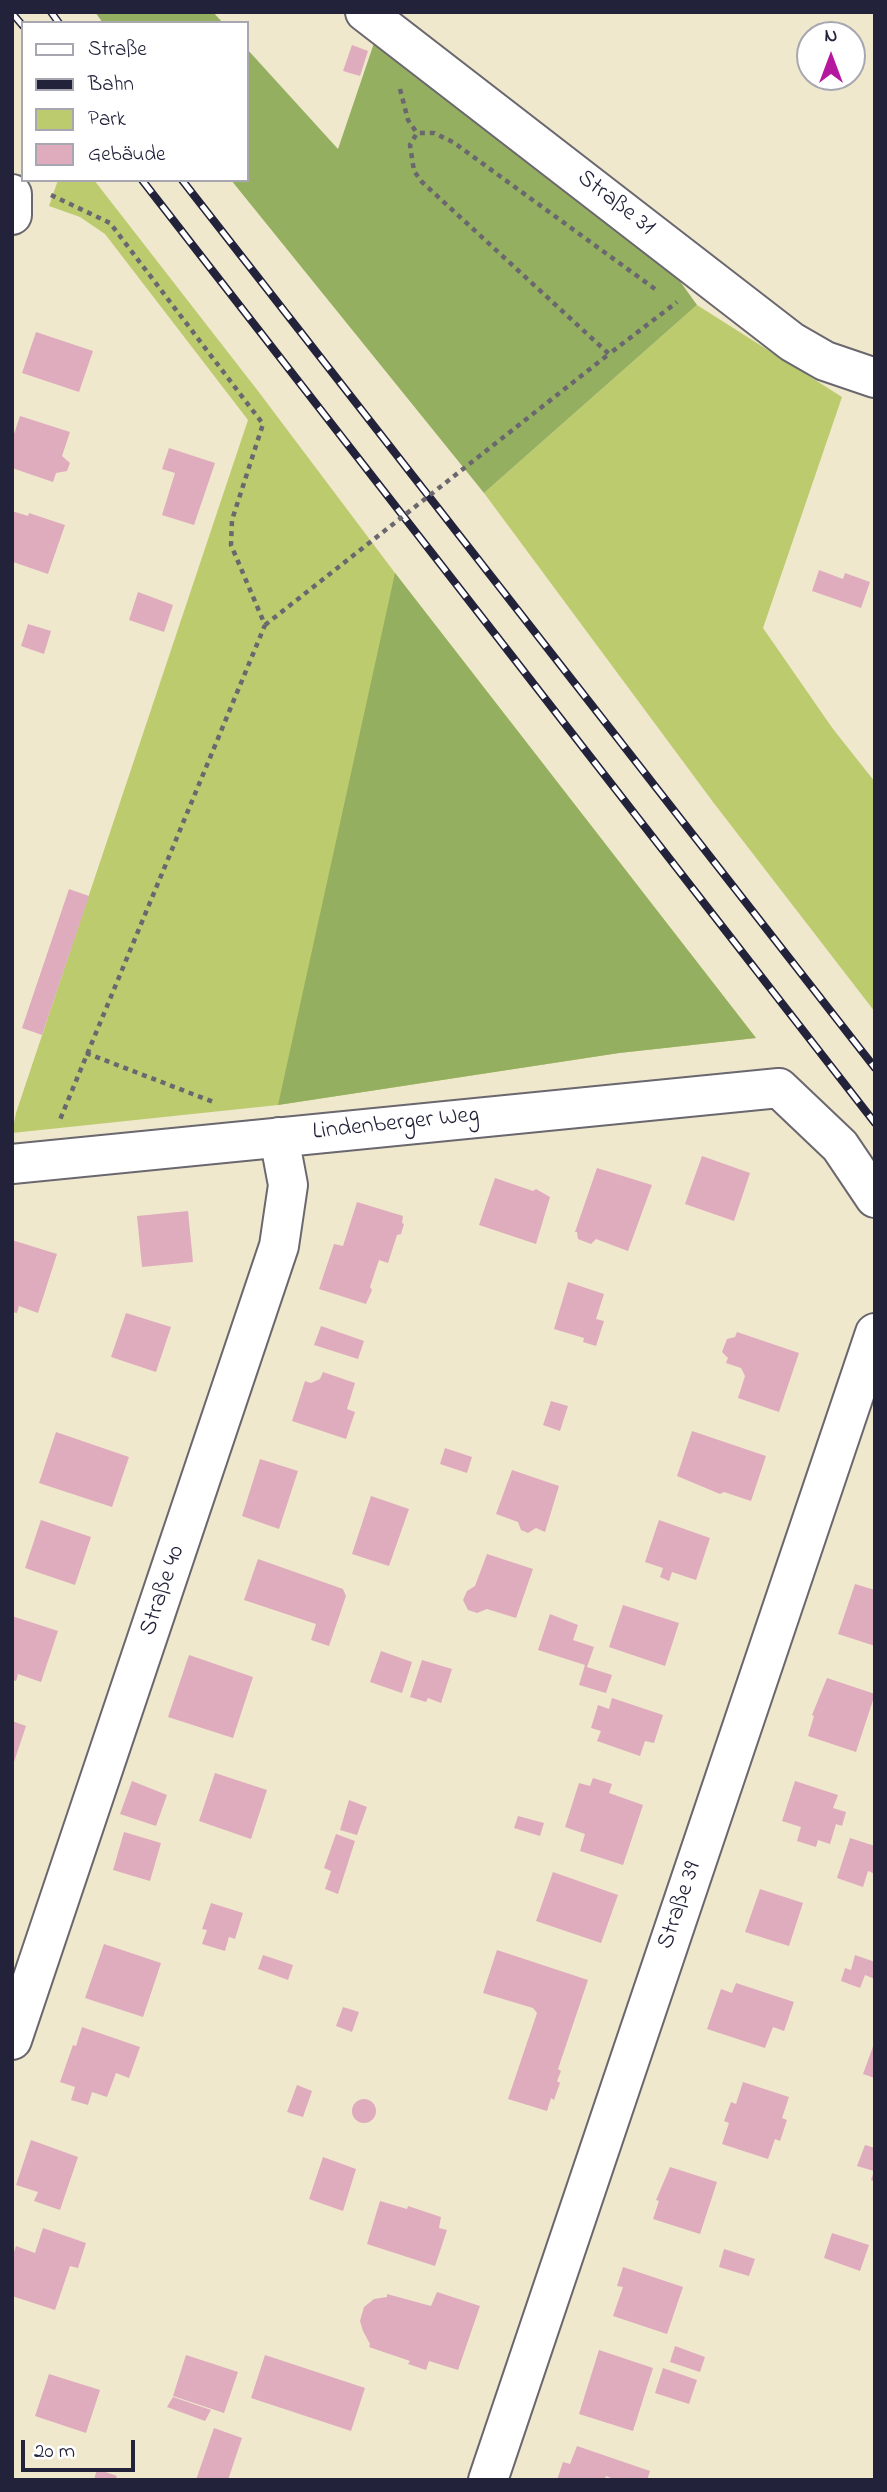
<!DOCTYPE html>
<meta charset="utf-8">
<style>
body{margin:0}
#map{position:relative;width:887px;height:2492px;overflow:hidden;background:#efe8cd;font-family:"Indie Flower",sans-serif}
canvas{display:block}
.frame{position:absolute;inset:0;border:14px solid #22223b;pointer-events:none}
.legend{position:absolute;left:21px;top:21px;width:228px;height:161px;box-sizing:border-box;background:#fff;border:2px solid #a7a7b1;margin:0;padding:9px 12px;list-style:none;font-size:21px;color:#22223b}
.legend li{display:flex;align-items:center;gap:14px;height:35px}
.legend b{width:35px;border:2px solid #a7a7b1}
.north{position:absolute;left:796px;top:21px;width:70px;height:70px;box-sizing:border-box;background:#fff;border:2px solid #a7a7b1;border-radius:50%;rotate:0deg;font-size:19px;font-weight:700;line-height:28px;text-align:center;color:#22223b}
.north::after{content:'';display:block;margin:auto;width:24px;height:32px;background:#b5179e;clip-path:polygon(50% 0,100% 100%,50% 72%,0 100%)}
.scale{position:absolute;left:21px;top:2440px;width:114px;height:32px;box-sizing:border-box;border:4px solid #22223b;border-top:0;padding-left:9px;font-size:21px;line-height:24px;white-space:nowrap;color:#22223b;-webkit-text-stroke:5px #fff;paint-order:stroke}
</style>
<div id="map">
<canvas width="887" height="2492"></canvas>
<div class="frame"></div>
<ul class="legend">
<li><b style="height:9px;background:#fff"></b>Straße</li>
<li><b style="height:9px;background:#22223b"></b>Bahn</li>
<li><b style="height:19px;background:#bccb6e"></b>Park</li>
<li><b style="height:19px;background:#dfacbd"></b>Gebäude</li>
</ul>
<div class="north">N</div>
<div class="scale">20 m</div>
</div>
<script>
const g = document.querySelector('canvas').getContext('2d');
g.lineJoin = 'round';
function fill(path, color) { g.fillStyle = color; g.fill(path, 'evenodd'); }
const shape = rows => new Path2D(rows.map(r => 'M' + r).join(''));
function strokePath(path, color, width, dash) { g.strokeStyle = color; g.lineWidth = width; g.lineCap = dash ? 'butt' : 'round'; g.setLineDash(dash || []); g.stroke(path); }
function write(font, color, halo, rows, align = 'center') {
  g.font = font + ' "Indie Flower",sans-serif'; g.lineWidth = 5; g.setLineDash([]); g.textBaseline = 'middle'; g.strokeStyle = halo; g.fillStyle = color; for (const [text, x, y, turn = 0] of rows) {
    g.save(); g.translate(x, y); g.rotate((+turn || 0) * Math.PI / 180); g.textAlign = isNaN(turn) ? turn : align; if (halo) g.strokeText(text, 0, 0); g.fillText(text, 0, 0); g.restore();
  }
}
fill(shape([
 [58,180,94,180,258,391,395,573,756,1038,619,1053,278,1105,12,1133,16,1113,248,420,105,234,80,217,49,206],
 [697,305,842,397,763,628,833,729,875,782,875,1012,713,802,484,493]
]), '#bccb6e');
fill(shape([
 [95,12,213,12,223,23,103,23],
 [374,43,669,266,697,305,484,493,231,180,247,180,247,49,338,149],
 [395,573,756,1038,619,1053,278,1105]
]), '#95af61');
fill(shape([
 [352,45,368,51,360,76,343,71],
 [36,332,93,351,79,392,22,373],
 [20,416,70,432,62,456,70,463,67,471,56,473,53,482,12,468,12,440],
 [169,448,215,463,194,525,162,515,175,473,162,469],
 [12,511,28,516,29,513,65,525,48,574,13,562],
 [819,570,843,579,845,573,870,582,861,608,812,591],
 [138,592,173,605,164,632,129,620],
 [28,624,51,631,44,654,21,646],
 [69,889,89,896,42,1035,22,1028],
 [702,1156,750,1173,734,1221,685,1204],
 [597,1168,652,1185,628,1251,596,1239,591,1244,578,1239,577,1232,575,1232],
 [495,1178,533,1191,536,1189,550,1197,536,1244,479,1225],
 [357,1202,403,1216,402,1223,404,1224,401,1234,397,1235,388,1263,379,1260,370,1287,372,1290,366,1304,319,1289,334,1244,343,1246],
 [188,1211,193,1262,142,1267,137,1216],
 [12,1240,57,1254,38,1313,19,1306,17,1313,12,1312],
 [568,1282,604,1294,596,1319,604,1321,596,1346,583,1342,584,1338,554,1329],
 [126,1313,171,1327,156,1372,111,1357],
 [321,1326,364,1341,358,1359,314,1345],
 [737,1332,799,1353,779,1412,738,1398,745,1376,741,1368,726,1363,728,1358,722,1352,727,1339,735,1337],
 [323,1372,355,1383,347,1409,355,1412,346,1439,292,1421,305,1381,311,1383,320,1379],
 [551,1401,568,1406,560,1431,543,1425],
 [692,1431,766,1456,751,1501,724,1492,720,1494,677,1476],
 [56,1432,129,1457,112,1507,39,1483],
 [445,1448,472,1457,467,1473,440,1464],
 [260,1459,298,1471,279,1529,242,1516],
 [512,1470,559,1486,545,1532,536,1528,528,1533,521,1530,518,1522,496,1514],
 [371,1496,409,1509,389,1566,352,1554],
 [41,1520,91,1537,75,1585,25,1568],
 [659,1520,710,1538,696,1580,672,1572,669,1581,660,1577,663,1568,645,1562],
 [487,1554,533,1569,516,1618,487,1609,477,1613,468,1610,463,1600,467,1591,475,1586],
 [258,1559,343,1589,346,1596,329,1646,311,1640,316,1624,244,1600],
 [855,1584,875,1590,875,1646,838,1634],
 [623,1605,679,1623,665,1666,609,1647],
 [550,1614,578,1625,573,1640,594,1647,587,1667,612,1675,606,1693,579,1685,585,1665,538,1650],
 [12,1616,58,1631,41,1682,18,1674,16,1681,12,1680],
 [381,1651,412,1662,402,1693,370,1682],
 [189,1655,253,1677,233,1738,168,1717],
 [422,1660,452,1669,441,1703,428,1698,426,1702,410,1697],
 [827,1678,875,1694,856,1752,808,1736,814,1716,812,1715],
 [612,1698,663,1715,654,1743,645,1741,640,1756,597,1741,601,1731,591,1728,598,1705,609,1709],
 [12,1721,26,1726,13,1765,12,1765],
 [215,1773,267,1790,251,1839,199,1821],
 [593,1778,612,1784,609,1793,643,1805,623,1865,580,1851,585,1834,565,1827,579,1783,590,1786],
 [132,1781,167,1795,156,1826,120,1814],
 [795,1781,838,1795,833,1808,846,1812,842,1826,836,1824,830,1844,818,1840,816,1847,797,1841,801,1827,782,1821],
 [349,1800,367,1807,357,1835,340,1830],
 [518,1816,544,1823,540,1836,514,1828],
 [124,1832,161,1843,150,1881,113,1870],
 [336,1834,355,1841,338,1894,325,1889,331,1871,324,1868],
 [850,1838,875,1846,875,1874,868,1871,863,1887,837,1878],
 [553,1872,618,1895,601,1943,536,1921],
 [760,1889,803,1903,789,1946,745,1932],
 [211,1903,243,1913,235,1939,229,1937,225,1951,202,1944,207,1930,202,1929],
 [104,1944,161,1963,143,2017,85,1998],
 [497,1950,588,1980,558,2069,561,2071,557,2081,560,2083,554,2100,551,2098,547,2111,508,2099,537,2013,533,2008,483,1993],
 [263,1955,293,1965,288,1980,258,1969],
 [855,1955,875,1962,875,1979,865,1975,860,1988,841,1981,845,1968,851,1970],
 [736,1983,794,2002,784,2031,773,2027,765,2048,707,2029,721,1989,732,1993],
 [343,2007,359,2012,352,2032,336,2026],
 [82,2027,140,2047,129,2078,116,2073,107,2097,92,2092,88,2105,71,2100,75,2087,60,2082,73,2045,76,2046],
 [875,2041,875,2078,863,2074],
 [743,2082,789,2097,782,2118,787,2120,780,2141,775,2139,768,2159,722,2144,729,2123,724,2121,731,2102,736,2104],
 [297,2085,312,2091,303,2117,287,2112],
 '352 2111a12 12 0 1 1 24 0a12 12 0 1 1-24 0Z',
 [31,2140,78,2157,60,2210,34,2201,38,2192,16,2185],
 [865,2145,875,2148,875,2182,871,2180,874,2171,857,2166],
 [323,2157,356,2169,343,2211,309,2199],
 [670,2167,717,2182,700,2234,653,2219,659,2201,656,2200],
 [380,2201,407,2209,408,2206,441,2217,439,2228,447,2230,435,2266,367,2244],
 [43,2228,86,2243,78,2268,70,2266,55,2310,12,2296,12,2258,16,2246,35,2253],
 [832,2233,869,2245,860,2271,824,2258],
 [724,2249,755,2259,749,2276,719,2267],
 [623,2267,683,2287,667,2334,613,2316,623,2287,617,2286],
 [437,2292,480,2306,458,2370,429,2361,426,2370,408,2364,410,2361,369,2347,370,2344,363,2331,360,2321,364,2307,374,2299,387,2297,387,2294,431,2306],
 [675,2346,705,2357,700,2372,670,2362],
 [599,2350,653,2368,633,2431,579,2414],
 [186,2355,238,2372,224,2413,173,2396],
 [265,2355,365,2388,351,2431,251,2398],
 [663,2368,697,2380,689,2404,655,2393],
 [49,2374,100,2390,86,2433,35,2416],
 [173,2397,211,2410,205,2421,167,2407],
 [214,2428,242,2438,228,2480,196,2480],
 [577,2446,650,2471,647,2480,616,2480,606,2476,605,2480,557,2480,563,2462,570,2464],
 [97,2469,117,2476,115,2480,94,2480]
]), '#dfacbd');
const minor = shape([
 [365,12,792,342,825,361,875,378],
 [12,194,12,215],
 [12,1164,779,1088,840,1146,875,1198],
 [12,2040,279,1246,288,1185,279,1137],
 [488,2480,875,1333]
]);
strokePath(minor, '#6a676e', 42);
strokePath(shape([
 [400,89,408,120,417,133],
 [51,195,110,223,263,424,232,520,231,545,265,625,59,1122],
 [655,289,453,142,434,133,417,133,410,145,414,171,422,182,609,354,677,302],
 [86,1053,216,1103]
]), '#6a676e', 4.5, [5, 5]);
strokePath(minor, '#fff', 38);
const rail = shape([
 [51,12,59,23],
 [12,13,23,26],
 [142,180,875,1123],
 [182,180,875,1068]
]);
strokePath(rail, '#22223b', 8);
strokePath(rail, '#fff', 5, [16]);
strokePath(shape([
 [265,625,609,354]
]), '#6a676e', 4.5, [5, 5]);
write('24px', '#22223b', '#fff', [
 ["Straße 31",615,204,38],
 ["Lindenberger Weg",396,1125,-6],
 ["Straße 40",164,1591,-71],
 ["Straße 39",681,1906,-71]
]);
</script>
